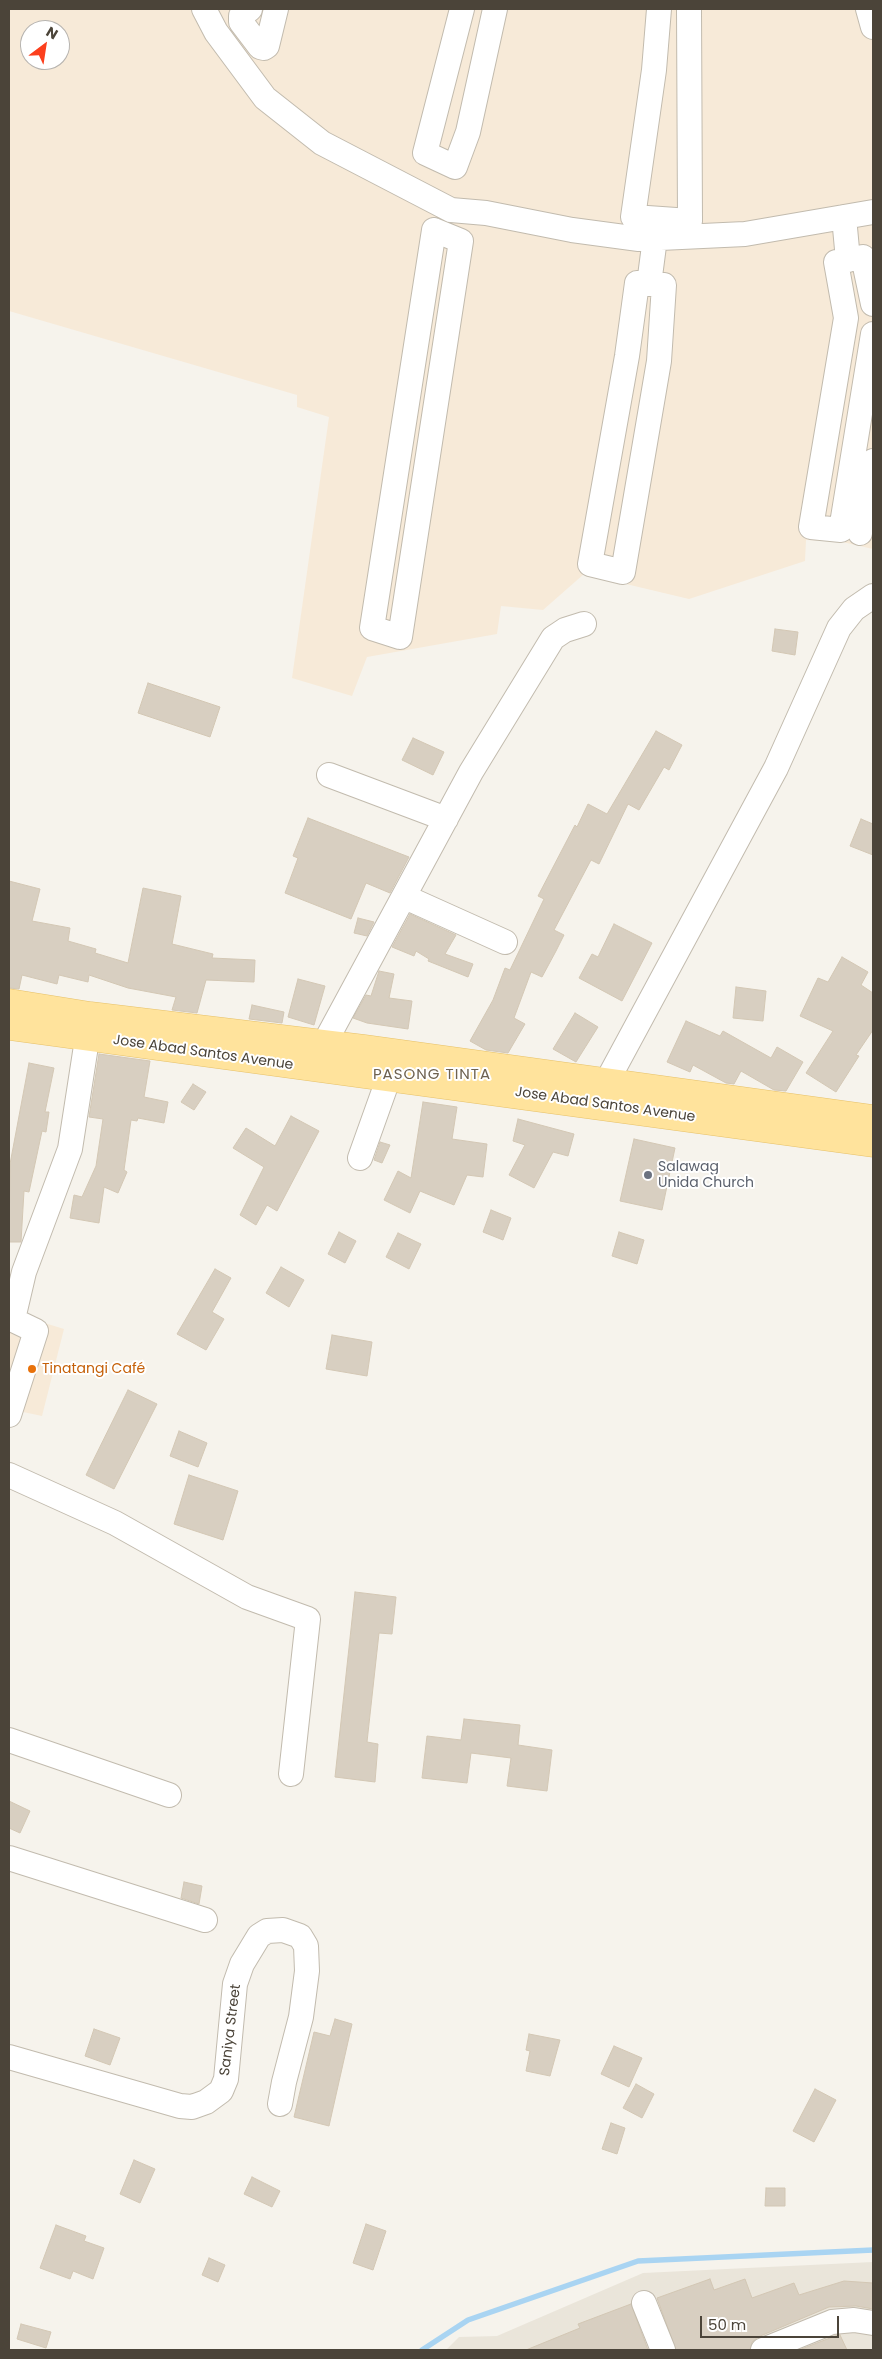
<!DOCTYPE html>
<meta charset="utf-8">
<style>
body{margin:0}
#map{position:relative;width:882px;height:2359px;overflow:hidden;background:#f6f3ec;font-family:Poppins,sans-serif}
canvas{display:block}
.frame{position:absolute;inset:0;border:10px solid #4b4439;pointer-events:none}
.north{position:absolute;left:20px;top:20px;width:50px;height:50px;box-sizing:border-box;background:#fff;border:1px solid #b7b4b0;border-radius:50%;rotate:31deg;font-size:14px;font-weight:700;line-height:20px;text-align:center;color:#4b4439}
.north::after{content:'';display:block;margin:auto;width:18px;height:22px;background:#fc3f1d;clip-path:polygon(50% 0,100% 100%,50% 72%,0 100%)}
.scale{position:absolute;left:700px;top:2316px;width:139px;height:22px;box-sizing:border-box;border:2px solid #4b4439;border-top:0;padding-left:6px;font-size:15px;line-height:18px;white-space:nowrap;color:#4b4439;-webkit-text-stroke:4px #fff;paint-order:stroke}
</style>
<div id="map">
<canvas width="882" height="2359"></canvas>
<div class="frame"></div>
<div class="north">N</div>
<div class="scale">50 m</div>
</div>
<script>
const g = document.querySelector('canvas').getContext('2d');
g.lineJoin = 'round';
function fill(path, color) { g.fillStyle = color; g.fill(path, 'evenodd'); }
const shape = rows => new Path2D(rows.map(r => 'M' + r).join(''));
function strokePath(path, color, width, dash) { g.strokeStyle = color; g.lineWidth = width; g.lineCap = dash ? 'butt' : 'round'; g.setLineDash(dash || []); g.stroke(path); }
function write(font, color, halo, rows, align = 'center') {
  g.font = font + ' Poppins,sans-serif'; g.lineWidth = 4; g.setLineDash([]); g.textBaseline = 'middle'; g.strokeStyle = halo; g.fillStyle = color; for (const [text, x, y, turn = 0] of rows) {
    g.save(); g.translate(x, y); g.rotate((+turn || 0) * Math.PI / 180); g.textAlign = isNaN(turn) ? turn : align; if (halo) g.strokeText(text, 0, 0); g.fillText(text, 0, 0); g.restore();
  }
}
fill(shape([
 [873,2262,873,2350,446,2350,459,2337,497,2336,643,2273]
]), '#eae5da');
fill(shape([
 [9,9,873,9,873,549,838,541,806,540,805,561,689,599,584,574,543,610,501,606,497,634,367,657,352,696,292,678,329,417,297,407,297,395,9,311],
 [30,30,60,30,60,60,30,60],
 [9,1312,64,1329,42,1416,9,1409]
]), '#f7ead8');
strokePath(shape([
 [422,2350,468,2320,638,2261,873,2250]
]), '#a9d4f2', 5.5);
const building = shape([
 [775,629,798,632,795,655,772,651,775,629],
 [148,683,220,707,210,737,138,713,148,683],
 [656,731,682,745,669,770,664,767,639,810,628,804,599,864,591,860,554,930,564,935,556,951,542,977,531,972,514,1018,525,1024,508,1053,486,1050,470,1041,493,1000,505,968,510,970,544,899,538,896,575,825,577,827,588,804,607,814,656,731],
 [413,738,444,752,433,775,402,760,413,738],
 [308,818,409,857,390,893,366,883,351,919,285,893,298,858,293,856,308,818],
 [861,819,873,824,873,855,850,846,861,819],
 [9,881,40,889,32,921,70,928,68,941,96,949,95,953,128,963,143,888,181,896,172,944,213,954,212,958,255,960,254,982,206,980,197,1013,172,1010,176,997,128,988,89,975,88,982,59,975,57,984,22,975,19,989,9,988,9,881],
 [410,914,456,935,445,954,473,964,468,977,428,961,429,959,416,951,414,956,392,947,410,914],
 [358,918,374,922,367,936,354,933,358,918],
 [614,924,652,943,622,1001,579,978,592,954,598,957,614,924],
 [842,957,868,972,861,985,873,993,873,1030,856,1055,859,1056,836,1092,806,1073,833,1031,800,1016,818,978,828,982,842,957],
 [379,971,394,974,389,998,412,1001,408,1029,367,1023,353,1018,366,995,371,996,379,971],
 [298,979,325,986,314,1025,288,1017,298,979],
 [736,987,766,991,763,1021,733,1018,736,987],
 [252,1005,284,1012,282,1023,249,1019,252,1005],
 [575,1013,598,1027,576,1062,553,1049,575,1013],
 [686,1021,720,1036,723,1031,771,1058,777,1047,803,1062,786,1091,774,1090,741,1071,734,1084,726,1083,693,1065,690,1072,667,1062,686,1021],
 [99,1054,150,1061,144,1097,168,1102,164,1123,138,1118,137,1121,131,1120,124,1170,127,1172,118,1193,104,1187,99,1223,70,1218,74,1195,82,1197,96,1166,103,1119,89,1117,99,1054],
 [29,1063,54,1068,45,1112,49,1112,46,1132,42,1131,29,1192,24,1191,21,1242,9,1242,10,1164,29,1063],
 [193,1084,206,1092,194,1110,181,1102,193,1084],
 [423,1102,457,1107,452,1139,487,1144,483,1177,467,1175,454,1205,420,1191,410,1213,384,1200,398,1171,411,1178,423,1102],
 [291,1116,319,1131,277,1211,267,1205,256,1225,240,1215,264,1167,233,1148,246,1128,275,1146,291,1116],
 [518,1119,574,1134,568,1156,553,1152,534,1188,509,1175,525,1145,513,1141,518,1119],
 [634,1139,675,1148,662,1210,620,1201,634,1139],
 [380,1142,390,1145,382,1163,374,1160,380,1142],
 [491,1210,511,1218,503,1240,483,1232,491,1210],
 [339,1232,356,1241,345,1263,328,1254,339,1232],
 [619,1232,644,1240,637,1264,612,1256,619,1232],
 [398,1233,421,1244,409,1269,386,1257,398,1233],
 [281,1267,304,1280,289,1307,266,1293,281,1267],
 [215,1269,231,1278,212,1312,224,1319,206,1350,177,1334,215,1269],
 [332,1335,372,1342,367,1376,326,1369,332,1335],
 [128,1390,157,1404,114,1489,86,1475,128,1390],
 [179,1431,207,1443,198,1467,170,1456,179,1431],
 [189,1475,238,1491,223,1540,174,1524,189,1475],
 [355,1592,396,1597,392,1634,379,1633,367,1742,378,1744,375,1782,335,1777,355,1592],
 [464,1719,520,1725,518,1745,552,1750,547,1791,507,1786,511,1758,471,1753,467,1783,422,1778,427,1736,461,1740,464,1719],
 [9,1801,30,1811,20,1833,9,1828,9,1801],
 [184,1882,202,1886,199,1904,181,1898,184,1882],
 [335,2019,352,2024,329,2126,294,2117,314,2032,330,2036,335,2019],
 [94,2029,120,2038,110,2065,85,2056,94,2029],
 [529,2034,560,2040,550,2076,526,2071,530,2051,526,2050,529,2034],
 [614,2046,642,2058,629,2087,601,2074,614,2046],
 [636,2084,654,2094,642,2118,623,2108,636,2084],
 [815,2089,836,2100,814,2142,793,2131,815,2089],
 [611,2123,625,2128,617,2154,602,2149,611,2123],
 [134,2160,155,2169,140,2203,120,2194,134,2160],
 [252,2177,280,2191,272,2207,244,2194,252,2177],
 [766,2188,785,2188,785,2206,765,2206,766,2188],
 [366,2224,386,2231,373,2270,353,2263,366,2224],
 [56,2225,86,2236,84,2241,104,2248,93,2279,73,2271,70,2279,40,2268,56,2225],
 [209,2258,225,2265,218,2282,202,2275,209,2258],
 [710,2279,714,2290,745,2279,752,2298,794,2283,799,2295,844,2281,873,2283,873,2309,856,2306,829,2307,758,2337,752,2342,750,2350,676,2350,657,2298,710,2279],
 [631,2304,648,2350,526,2350,580,2328,578,2324,631,2304],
 [21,2324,51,2332,46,2348,17,2339,21,2324],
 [840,2335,847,2350,799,2350,835,2336,840,2335]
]);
fill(building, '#d8cfc1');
strokePath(building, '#d3c7b4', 1);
const minor = shape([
 [204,9,216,32,265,98,322,143,451,210,486,213,572,230,639,239,745,234,873,212],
 [250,9,241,16,241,22,260,47,264,48,267,46,276,9],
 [462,9,425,153,455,167,468,132,495,9],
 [659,9,654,70,633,217,690,221,689,9],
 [868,9,873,27],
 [844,217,848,260],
 [434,230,461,241,400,637,372,628,434,230],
 [637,283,664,285,659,361,623,572,590,564,627,356,637,283],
 [649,284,655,238],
 [873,304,863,257,836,262,846,318,811,527,841,530,873,334],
 [860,533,867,478,873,461],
 [329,775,446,819],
 [405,897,505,942],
 [321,1061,324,1044,471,772,553,638,565,630,584,624],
 [604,1100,606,1083,776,768,839,628,854,609,873,596],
 [360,1158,395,1060],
 [9,1318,36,1331,9,1415],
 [13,1319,24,1272,70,1149,90,1020],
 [9,1475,115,1523,247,1597,308,1619,291,1774],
 [9,1740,169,1795],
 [9,1858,205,1920],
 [9,2057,180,2106,192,2107,206,2102,221,2091,226,2079,235,1984,242,1964,259,1936,267,1931,283,1930,300,1936,306,1946,307,1971,301,2017,284,2082,280,2104],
 [644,2303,663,2350],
 [763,2350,832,2322,854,2320,873,2323]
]);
const major = shape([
 [9,1003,90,1016,364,1049,873,1119],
 [9,1026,873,1143]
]);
strokePath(minor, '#c2bbae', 26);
strokePath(major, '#e6c16a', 29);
strokePath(minor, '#fff', 24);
strokePath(major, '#ffe39c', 28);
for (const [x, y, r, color] of [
 [648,1175,5,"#6b7280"],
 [32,1369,5,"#e8710a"]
]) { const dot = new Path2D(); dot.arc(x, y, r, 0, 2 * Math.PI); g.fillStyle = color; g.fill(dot); strokePath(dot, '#fff', 2); }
write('14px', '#4b4439', '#fff', [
 ["Jose Abad Santos Avenue",203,1053,8],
 ["Jose Abad Santos Avenue",605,1105,8],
 ["Saniya Street",231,2030,-83]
]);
write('14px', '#5b616d', '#fff', [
 ["Salawag",658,1167],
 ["Unida Church",658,1183]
], 'left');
write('14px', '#c56008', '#fff', [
 ["Tinatangi Café",42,1369]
], 'left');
g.letterSpacing = '1px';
write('15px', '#6e6250', '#fff', [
 ["PASONG TINTA",432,1075]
]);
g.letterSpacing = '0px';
</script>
